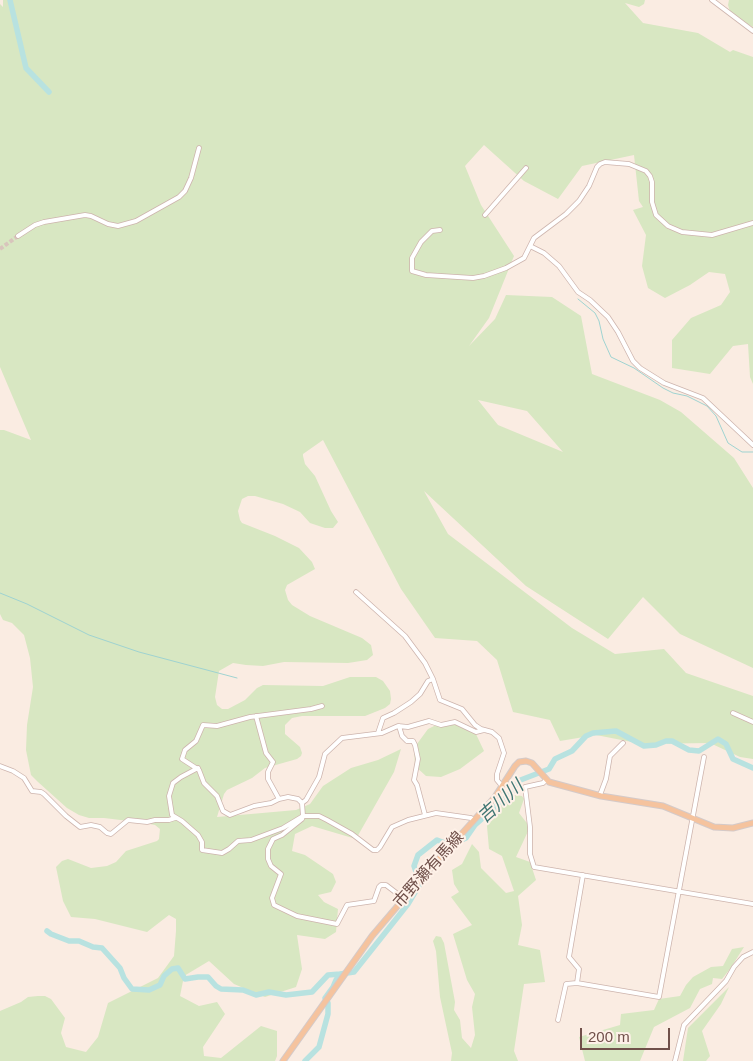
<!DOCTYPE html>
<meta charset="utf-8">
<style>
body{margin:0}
#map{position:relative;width:753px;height:1061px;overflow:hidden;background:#faece2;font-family:Helvetica,sans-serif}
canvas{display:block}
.scale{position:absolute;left:580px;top:1028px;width:90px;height:22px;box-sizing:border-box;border:2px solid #70504a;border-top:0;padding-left:6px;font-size:15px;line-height:18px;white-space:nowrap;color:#70504a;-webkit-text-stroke:4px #fef1e8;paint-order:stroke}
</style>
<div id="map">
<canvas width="753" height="1061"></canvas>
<div class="scale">200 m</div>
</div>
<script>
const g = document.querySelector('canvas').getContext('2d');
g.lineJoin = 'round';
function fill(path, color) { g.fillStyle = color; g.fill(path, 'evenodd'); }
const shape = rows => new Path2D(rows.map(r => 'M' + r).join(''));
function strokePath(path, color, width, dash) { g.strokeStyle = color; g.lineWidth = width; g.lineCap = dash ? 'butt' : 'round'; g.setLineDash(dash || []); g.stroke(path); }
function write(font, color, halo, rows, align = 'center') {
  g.font = font + ' Helvetica,"Noto Sans JP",sans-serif'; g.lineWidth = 4; g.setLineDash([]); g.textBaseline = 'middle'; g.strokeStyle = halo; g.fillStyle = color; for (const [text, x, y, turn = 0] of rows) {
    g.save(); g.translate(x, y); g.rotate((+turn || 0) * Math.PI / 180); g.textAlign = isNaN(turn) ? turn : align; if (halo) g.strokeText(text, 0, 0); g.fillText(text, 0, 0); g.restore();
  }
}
fill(shape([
 [3,0,645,0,644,4,639,7,625,3,643,23,698,33,730,52,733,50,753,57,753,384,750,377,748,344,733,346,710,374,672,368,672,340,691,318,721,305,730,292,725,274,709,272,690,285,665,298,648,288,642,266,646,235,633,210,643,207,639,201,634,155,582,166,558,199,524,181,484,145,465,166,481,205,514,256,489,318,469,346,495,319,506,295,552,297,581,316,592,374,660,400,681,412,734,458,753,488,753,668,680,634,643,597,608,639,526,586,424,491,448,534,572,628,615,654,664,649,686,673,753,696,753,759,740,757,710,743,642,744,596,735,560,741,550,720,513,712,497,660,477,641,435,638,401,589,323,440,303,454,303,456,305,464,315,476,331,511,338,522,333,528,325,528,310,523,300,512,283,504,255,496,248,496,242,499,238,511,240,520,242,523,275,536,299,548,312,562,315,569,287,585,285,590,288,600,292,605,310,616,362,638,371,645,373,655,367,660,348,663,284,662,263,666,246,665,233,663,219,671,215,697,217,705,222,709,228,709,245,700,257,688,263,685,323,686,350,677,376,677,383,681,390,691,391,699,390,704,385,708,365,716,302,716,292,718,285,725,285,734,300,747,302,753,301,756,297,759,265,768,252,778,227,790,224,794,217,817,296,810,310,804,323,786,351,768,378,760,401,749,394,772,356,839,312,826,295,834,292,851,305,855,333,874,336,882,331,892,318,895,324,902,338,909,336,932,325,939,297,935,302,969,296,987,265,997,234,984,209,961,184,976,180,996,199,1006,217,1002,225,1014,203,1047,204,1056,221,1058,261,1026,277,1031,277,1056,275,1061,0,1061,0,1011,21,1002,28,997,38,996,45,996,51,999,65,1018,61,1033,66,1047,86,1052,98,1037,108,1003,158,978,174,956,176,931,176,919,169,915,147,932,95,919,71,917,63,901,56,867,62,861,68,859,91,868,107,866,116,862,126,851,157,841,159,839,160,829,155,825,145,823,104,818,89,818,79,815,67,808,38,782,31,775,26,750,27,725,33,687,30,658,24,635,12,623,3,620,0,614,0,430,4,430,31,440,0,367,0,4,3,7],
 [478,400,527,411,563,452,498,425],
 [729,0,753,0,753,27,731,15,728,5],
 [442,722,460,722,475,732,484,751,460,769,441,777,426,776,415,766,414,748,428,729],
 [515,795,522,796,524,799,519,813,530,827,516,857,530,862,536,880,518,896,522,925,518,945,540,950,545,982,524,984,514,1051,518,1061,451,1061,452,1053,440,997,436,951,433,941,436,936,441,937,444,943,455,1002,454,1010,460,1020,462,1038,471,1048,475,1035,472,1007,475,994,467,980,453,934,472,925,451,897,459,892,454,884,452,870,462,864,472,844,479,852,481,868,506,893,514,891,502,856,489,849,486,815,489,809,497,801,506,796],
 [744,947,730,969,722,979,713,978,712,984,700,989,690,1008,654,1027,640,1061,585,1061,579,1037,620,1025,621,1014,654,1010,659,999,680,996,686,985,693,977,711,967,723,966,732,949],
 [729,987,721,1004,702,1031,710,1056,706,1061,683,1061,688,1028]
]), '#d8e7c2');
strokePath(shape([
 [578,299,595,313,599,321,603,339,611,357,634,368,663,388,673,393,687,396,707,406,716,416,728,443,742,452,753,452],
 [0,593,27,604,89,635,139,652,237,678]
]), '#9fd3d1', 1);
strokePath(shape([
 [10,0,26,68,49,92],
 [457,842,466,838,475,825,512,792,518,781,549,769,555,759,572,751,586,736,593,733,616,731,644,746,656,745,666,741,672,741,689,750,699,751,718,739,726,744,733,759,753,768],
 [417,875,414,866,418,855,437,840,445,843,451,843],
 [47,931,51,934,69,941,79,941,93,947,102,948,120,968,124,978,132,989,149,990,160,985,164,976,172,969,178,968,185,979,198,977,208,977,216,986,221,989,243,990,256,995,269,992,286,995,312,992,328,975,340,974],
 [305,1061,319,1047,328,1014,328,1003,325,998,333,987,336,980,340,974,354,972,408,904,420,884]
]), '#b8e2e0', 5.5);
strokePath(shape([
 [0,249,18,236]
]), '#d8c5bc', 4, [4, 2]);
const minor = shape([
 [712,0,753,31],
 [485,215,526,168],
 [440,230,432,231,421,242,412,258,412,271,426,275,473,278,484,276,506,268,524,258,534,238,566,214,579,201,589,186,597,167,600,164,605,162,629,164,646,171,650,176,652,182,652,202,656,215,668,226,682,232,712,235,753,223],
 [18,236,35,225,44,222,85,215,91,216,108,224,118,226,136,221,179,197,185,191,191,178,199,148],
 [530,246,544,253,559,266,578,292,590,300,608,317,618,332,633,361,640,368,664,383,703,398,753,445],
 [356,592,405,636,425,663,433,679,440,700,462,709,475,725,481,729,492,732,499,738,504,753,497,774,497,780,502,786],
 [322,706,311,709,250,717,217,726,203,725,196,741,185,750,182,759,199,770,204,783,217,796,223,811,230,815,254,806,271,803,279,799,288,797,298,799,302,803,303,816,302,819,282,835,273,839,268,849,268,859,271,866,281,874,272,898,274,905,297,916,337,924,347,905,374,901,379,887,381,885,386,885,403,898],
 [733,713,753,722],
 [256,716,266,753,273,762,268,772,268,779,279,799],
 [399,726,402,736,407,741,413,741,415,745,418,759,414,780,417,785,425,815],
 [378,733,383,718,394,713,411,702,420,694,428,681,433,679],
 [0,766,13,771,24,778,32,791,41,792,44,794,66,816,80,827,91,825,100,827,107,833,111,834,128,820,147,822,155,820,169,820,175,818],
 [198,768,181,777,173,783,169,796,172,815,182,821,198,835,202,842,202,850,222,853,229,849,238,841,251,840,283,828,303,816,319,816,327,820,352,834,373,850,377,850,380,847,392,827,408,820,436,813,471,818,473,820],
 [546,780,543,783,525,787,530,827,530,854,534,867,753,904],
 [600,795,606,779,610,756,623,743],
 [302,803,306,800,319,777,325,754,342,738,382,733,398,726,408,727,429,721,441,725,455,722,476,732,484,730],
 [577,983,579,969,569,957,583,875],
 [558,1020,566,984,577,983,659,997,704,757],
 [675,1061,684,1025,726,981,734,967,743,957,753,952]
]);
const major = shape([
 [283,1061,372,936,418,882,495,797,515,766,519,762,526,761,532,763,549,782,601,796,663,806,714,827,733,828,753,823]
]);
strokePath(minor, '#cdb4ad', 5.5);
strokePath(major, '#d4cac9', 7);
strokePath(minor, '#fff', 4);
strokePath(major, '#f5c39e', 5);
write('16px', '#70504a', '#fef1e8', [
 ["市野瀬有馬線",429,870,-48]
]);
write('italic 18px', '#407673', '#fef1e8', [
 ["吉川川",501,802,-42]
]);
</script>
